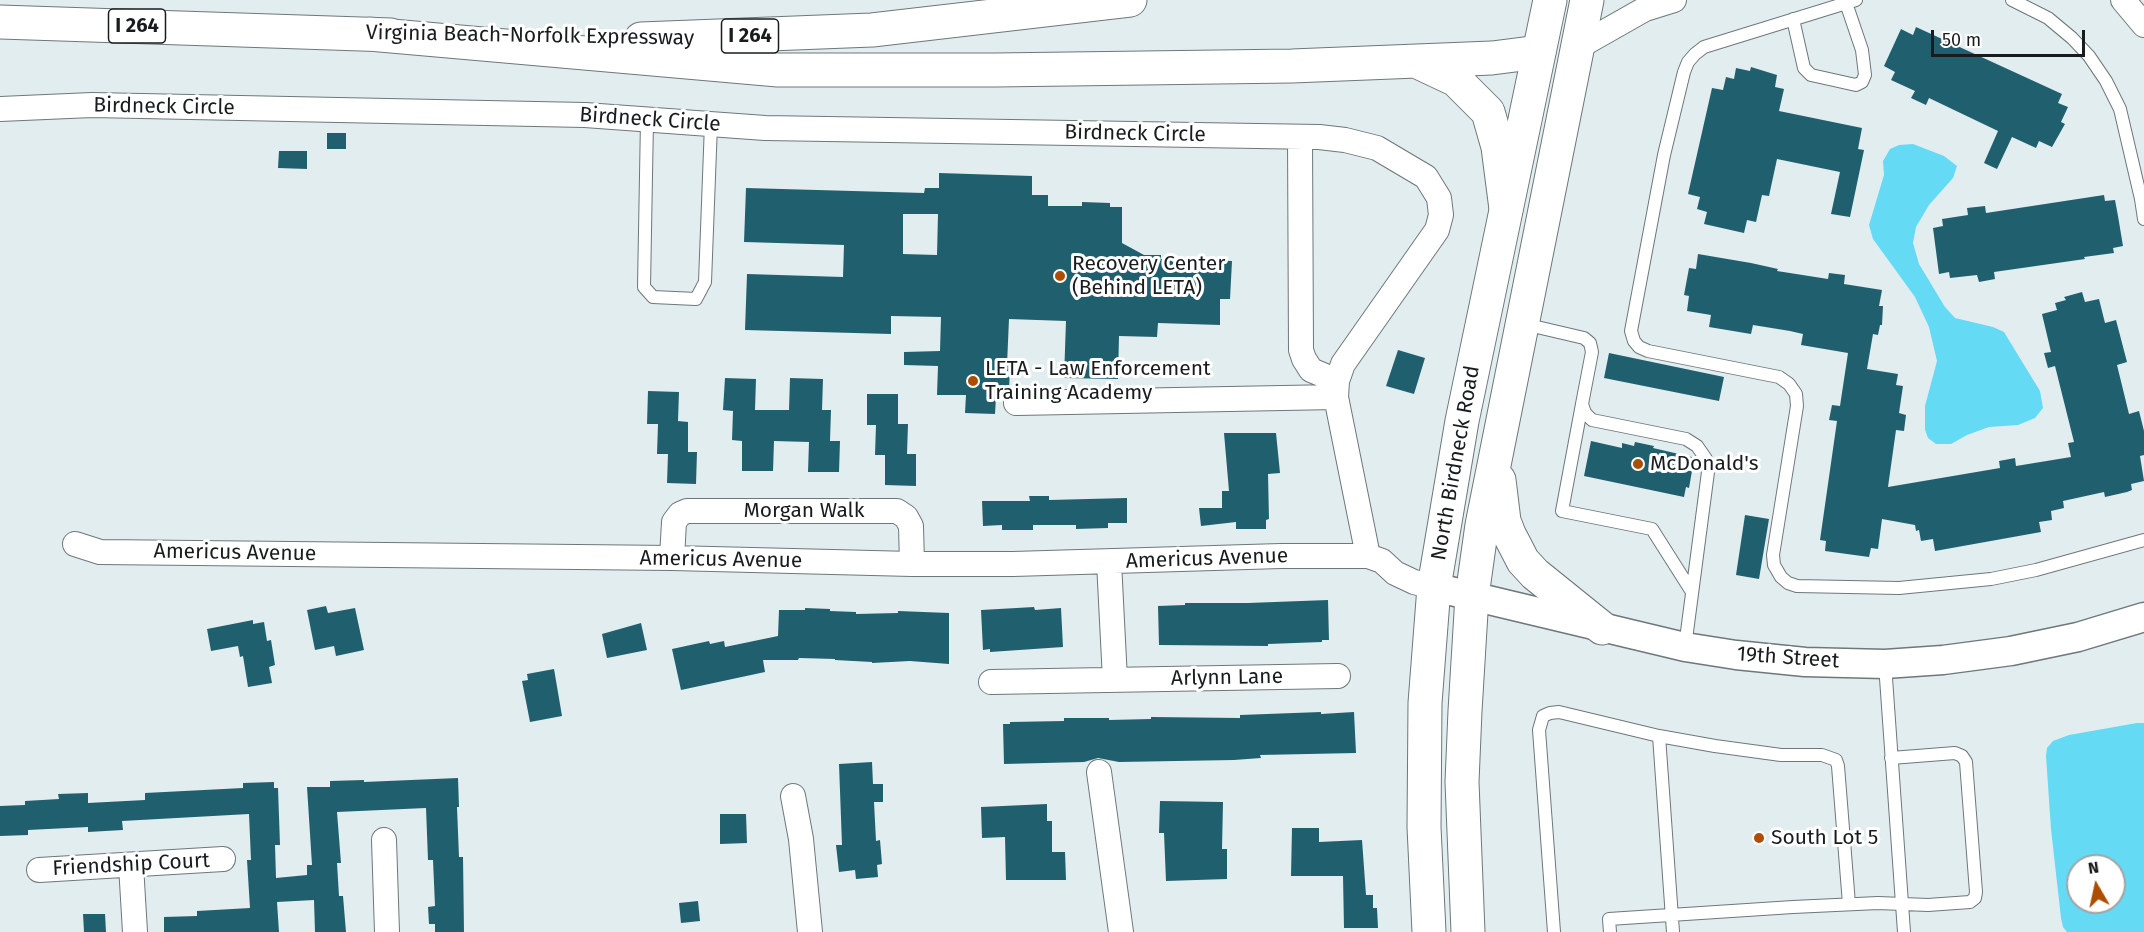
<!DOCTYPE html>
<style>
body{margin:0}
#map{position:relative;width:2144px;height:932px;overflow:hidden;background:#e2edf0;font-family:"Fira Sans",sans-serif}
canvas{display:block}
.north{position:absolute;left:2066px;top:854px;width:60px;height:60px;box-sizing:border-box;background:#fff;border:2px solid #a3a4a5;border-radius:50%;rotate:351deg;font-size:16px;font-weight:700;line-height:24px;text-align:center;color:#181c1d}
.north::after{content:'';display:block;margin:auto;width:21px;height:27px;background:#ad4d02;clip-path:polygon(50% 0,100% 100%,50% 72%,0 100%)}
.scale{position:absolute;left:1931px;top:30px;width:154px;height:27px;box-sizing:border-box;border:3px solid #181c1d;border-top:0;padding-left:8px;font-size:18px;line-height:21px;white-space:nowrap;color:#181c1d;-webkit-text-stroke:4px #fff;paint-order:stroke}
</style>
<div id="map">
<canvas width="2144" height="932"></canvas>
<div class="north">N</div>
<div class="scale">50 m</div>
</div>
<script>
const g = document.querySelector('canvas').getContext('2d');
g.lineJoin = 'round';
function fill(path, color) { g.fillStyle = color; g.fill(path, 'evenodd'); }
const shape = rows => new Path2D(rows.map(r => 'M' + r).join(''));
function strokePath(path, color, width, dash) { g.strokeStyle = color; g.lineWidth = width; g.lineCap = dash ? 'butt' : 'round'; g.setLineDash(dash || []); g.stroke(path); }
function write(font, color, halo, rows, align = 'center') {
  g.font = font + ' "Fira Sans",sans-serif'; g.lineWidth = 6; g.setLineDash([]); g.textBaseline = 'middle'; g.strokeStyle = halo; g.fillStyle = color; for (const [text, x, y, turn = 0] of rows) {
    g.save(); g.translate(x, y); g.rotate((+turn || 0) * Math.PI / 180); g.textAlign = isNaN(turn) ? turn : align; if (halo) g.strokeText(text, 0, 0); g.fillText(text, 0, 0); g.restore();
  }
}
fill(shape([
 [1913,144,1944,156,1957,166,1953,178,1929,205,1916,227,1913,243,1919,264,1945,307,1955,318,1993,327,2004,332,2040,391,2043,408,2035,418,2018,425,1989,427,1967,435,1951,444,1936,444,1928,438,1925,430,1925,406,1937,361,1929,327,1915,297,1873,239,1869,225,1884,175,1883,161,1890,149,1899,145],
 [2137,723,2144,723,2144,932,2067,932,2063,927,2061,918,2051,829,2046,756,2047,748,2053,741,2069,735],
 [2078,866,2114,866,2114,902,2078,902]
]), '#64daf5');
fill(shape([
 [1916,27,2062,94,2058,103,2068,107,2061,122,2065,124,2052,147,2039,141,2036,148,2012,137,1997,169,1984,163,1998,131,1929,98,1926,105,1911,98,1915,91,1891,80,1895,72,1884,66,1901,29,1913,35],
 [1751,67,1777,75,1775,87,1784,89,1779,111,1862,128,1858,149,1864,150,1850,217,1831,214,1840,172,1777,159,1769,196,1762,195,1756,222,1747,220,1744,233,1704,224,1707,212,1697,209,1700,197,1688,194,1712,88,1723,90,1726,77,1734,79,1736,68,1750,71],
 [327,133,346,133,346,149,327,149],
 [279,151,307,151,307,169,278,168],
 [939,173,1032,176,1032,195,1048,195,1048,206,1082,206,1082,202,1110,203,1110,207,1122,207,1122,243,1144,255,1161,255,1161,259,1232,261,1230,299,1220,299,1220,325,1158,323,1157,337,1119,336,1118,379,1064,378,1066,321,1009,319,1007,365,1010,365,1009,391,1003,397,996,397,995,414,965,413,966,395,937,395,938,366,904,365,904,352,940,351,941,317,891,316,891,334,745,330,747,274,843,277,844,245,744,242,746,188,924,193,925,188,939,188],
 [903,214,938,214,937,255,903,254],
 [2104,195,2105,201,2115,200,2118,216,2123,246,2113,248,2114,253,2084,257,2085,259,1994,272,1995,279,1979,282,1977,275,1950,278,1949,272,1939,274,1933,228,1943,226,1942,219,1968,215,1967,208,1985,206,1986,213],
 [1698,254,1751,263,1778,269,1777,271,1828,279,1829,273,1845,275,1844,284,1882,290,1879,306,1883,306,1882,325,1880,325,1878,335,1873,334,1867,369,1898,374,1896,385,1903,386,1899,413,1906,415,1904,431,1896,430,1888,487,2000,468,1999,461,2015,458,2016,466,2071,457,2068,443,2074,442,2055,366,2048,368,2044,353,2051,352,2042,314,2057,310,2055,303,2066,300,2064,297,2082,292,2085,302,2099,299,2105,323,2116,320,2127,362,2117,365,2129,414,2139,411,2144,431,2144,455,2140,456,2144,481,2131,484,2132,490,2127,492,2105,497,2104,492,2063,501,2064,508,2051,511,2052,520,2039,522,2041,532,1935,551,1933,539,1921,541,1919,530,1916,531,1915,525,1882,519,1878,549,1871,548,1869,557,1825,551,1826,541,1820,540,1837,421,1829,420,1832,405,1840,406,1848,353,1801,345,1803,334,1790,331,1753,325,1751,334,1709,327,1711,315,1687,311,1689,296,1684,295,1689,268,1696,269],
 [1398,350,1425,358,1414,394,1386,386],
 [1609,353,1724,377,1719,401,1604,378],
 [725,378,756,379,755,410,789,410,790,378,823,379,822,410,831,410,830,441,840,441,839,472,808,472,809,442,774,441,773,471,742,471,742,441,732,440,733,411,723,410],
 [648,391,679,392,678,421,688,422,688,452,697,452,696,484,667,483,668,454,657,454,658,424,647,424],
 [867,394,898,394,898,424,908,424,907,454,916,454,916,486,885,485,885,455,875,455,876,425,867,425],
 [1224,433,1276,433,1280,473,1268,474,1269,519,1266,520,1266,529,1236,529,1236,522,1201,526,1199,508,1222,508,1222,491,1229,491],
 [1591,441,1622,448,1622,443,1634,446,1635,442,1654,446,1653,448,1692,457,1689,471,1692,471,1689,488,1686,487,1684,497,1584,476],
 [1029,496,1049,496,1049,500,1127,498,1127,523,1108,523,1108,528,1076,529,1076,525,1033,525,1033,530,1002,530,1002,525,983,526,982,501,1030,501],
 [1745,515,1769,519,1759,579,1736,575],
 [1328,600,1329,640,1322,640,1322,642,1268,644,1268,646,1159,645,1158,606,1185,605,1185,603,1248,603],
 [326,606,328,613,355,608,364,650,336,656,334,646,315,650,307,610],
 [1034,607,1035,610,1061,608,1063,647,990,652,990,649,983,650,981,610],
 [805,608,830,609,830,611,856,612,856,614,898,613,898,611,949,613,949,664,910,661,872,663,872,662,835,660,835,659,799,658,798,660,763,660,765,672,681,690,672,649,709,641,710,644,724,641,725,647,778,636,779,610,805,610],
 [253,620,253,624,264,622,267,641,271,640,275,665,269,667,272,683,248,687,243,656,240,657,238,646,211,651,207,629],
 [641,623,647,650,607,658,602,634],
 [554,669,562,716,530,722,522,681,528,680,527,674],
 [1321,712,1321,714,1354,712,1356,753,1260,755,1261,758,1234,760,1119,762,1098,758,1084,762,1004,764,1003,724,1010,724,1010,722,1064,721,1064,718,1109,718,1109,720,1151,719,1151,717,1240,718,1240,715],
 [872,762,873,784,883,784,883,802,874,802,876,841,880,840,882,864,877,865,878,877,856,879,855,870,839,872,836,845,842,845,839,764],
 [458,778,459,807,457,807,459,857,463,857,464,932,435,932,435,924,429,924,428,907,435,906,433,860,428,860,426,808,337,812,341,863,337,863,339,896,343,896,346,932,315,932,314,900,277,902,279,932,164,932,164,917,197,916,197,911,250,908,247,860,251,860,249,814,122,821,123,830,88,832,88,827,28,830,28,835,0,836,0,806,25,805,25,801,59,799,58,794,88,793,88,803,145,800,145,793,243,788,243,783,274,782,274,788,278,788,280,845,275,845,276,878,307,875,307,865,312,865,307,787,330,787,330,781,364,780,364,782],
 [1160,801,1223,802,1222,849,1227,849,1227,879,1166,881,1164,833,1159,833],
 [1047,804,1047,821,1052,821,1052,852,1065,852,1066,880,1006,880,1005,837,982,838,981,807],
 [720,814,746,814,747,843,720,844],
 [1292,828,1319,828,1319,842,1362,840,1366,895,1373,895,1373,908,1377,908,1378,928,1344,928,1343,876,1291,876],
 [698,901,700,921,681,923,679,903],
 [83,914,105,914,106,932,84,932]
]), '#20606e');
const service = shape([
 [1856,0,1704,47,1695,54,1688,62,1684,72,1664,155,1631,331,1634,341,1639,347,1648,351,1779,377,1789,384,1796,394,1797,406,1773,555,1774,565,1781,577,1788,583,1797,586,1899,588,1991,579,2036,570,2144,540],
 [2012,0,2048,18,2072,38,2089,56,2106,81,2120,109,2141,199,2144,219],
 [1793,19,1804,68,1811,75,1856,85,1862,82,1865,75,1862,50,1845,0],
 [647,120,644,287,653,297,696,299,705,282,711,124],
 [1524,324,1584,338,1590,343,1592,352,1582,404,1585,413,1592,420,1686,439,1697,446,1706,459,1708,472,1685,647],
 [1582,404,1562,511,1652,529,1692,592],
 [1885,664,1904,932],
 [1659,736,1673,932],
 [1554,932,1539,730,1543,716,1550,713,1559,712,1659,736,1715,746,1781,755,1822,755,1836,760,1838,766,1849,904],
 [1610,932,1609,919,1793,907,1878,903,1928,905,1970,902,1975,898,1976,892,1966,762,1962,756,1955,753,1891,758]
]);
const minor = shape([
 [2123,0,2144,25],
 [1578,47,1645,9,1674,0],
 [0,109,92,105,585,115,765,128,1319,137,1345,140,1377,148,1426,177,1439,198,1441,215,1437,230,1343,364,1337,381,1336,397,1368,556],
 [1300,137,1301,350,1304,359,1311,370,1337,381],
 [1016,403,1336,397],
 [75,544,100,552,672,558,912,564,1013,564,1281,556,1368,556,1382,561,1395,573,1414,582,1434,587],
 [672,558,674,522,680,514,687,511,897,511,906,517,911,526,912,564],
 [1109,562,1115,680],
 [991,682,1338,676],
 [1099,772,1121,932],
 [793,796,801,839,810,932],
 [384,840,387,932],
 [131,865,135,932],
 [39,870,223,859]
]);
const tertiary = shape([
 [1434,587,1685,647,1736,655,1805,662,1885,664,1943,660,2011,651,2078,637,2144,617]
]);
const secondary = shape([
 [1499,480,1504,521,1509,534,1523,561,1535,574,1602,628],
 [1429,932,1424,827,1425,703,1434,587,1462,421,1550,0],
 [1468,932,1462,782,1465,711,1472,596,1482,525,1587,0]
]);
const motorway = shape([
 [0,22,391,35],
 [369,34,778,70,995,70,1292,66,1492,58,1539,52],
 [641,39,872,30,1130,0],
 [1420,63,1456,80,1488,112,1498,147,1506,209]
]);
strokePath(service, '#6e777a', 14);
strokePath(minor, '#6e777a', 26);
strokePath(tertiary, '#6e777a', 31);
strokePath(secondary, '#6e777a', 35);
strokePath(motorway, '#6e777a', 35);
strokePath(service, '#fff', 12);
strokePath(minor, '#fff', 24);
strokePath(tertiary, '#fff', 28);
strokePath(secondary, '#fff', 33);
strokePath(motorway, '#fff', 33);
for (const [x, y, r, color] of [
 [1060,276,6,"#ad4d02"],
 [973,381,6,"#ad4d02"],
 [1638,464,6,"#ad4d02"],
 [1759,838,6,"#ad4d02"]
]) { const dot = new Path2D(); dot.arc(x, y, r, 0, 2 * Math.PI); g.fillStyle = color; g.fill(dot); strokePath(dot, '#fff', 2); }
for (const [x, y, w] of [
 [137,26,57],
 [750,36,57]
]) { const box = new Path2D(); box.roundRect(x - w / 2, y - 17, w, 34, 4.5); g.fillStyle = '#fff'; g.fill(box); strokePath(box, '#181c1d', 1.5); }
write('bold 20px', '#181c1d', null, [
 ["I 264",137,26],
 ["I 264",750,36]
]);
write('21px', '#181c1d', '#fff', [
 ["Virginia Beach-Norfolk Expressway",530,36,1],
 ["Birdneck Circle",164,107,1],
 ["Birdneck Circle",650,120,4],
 ["Birdneck Circle",1135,134,1],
 ["North Birdneck Road",1456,463,-80],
 ["Morgan Walk",804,511],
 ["Americus Avenue",235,553,1],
 ["Americus Avenue",1207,559,-2],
 ["Americus Avenue",721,560,1],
 ["19th Street",1788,658,4],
 ["Arlynn Lane",1227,678,-1],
 ["Friendship Court",131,865,-3]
]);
write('21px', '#181c1d', '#fff', [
 ["Recovery Center",1072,264],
 ["(Behind LETA)",1072,288],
 ["LETA - Law Enforcement",985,369],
 ["Training Academy",985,393],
 ["McDonald's",1650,464],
 ["South Lot 5",1771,838]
], 'left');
</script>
